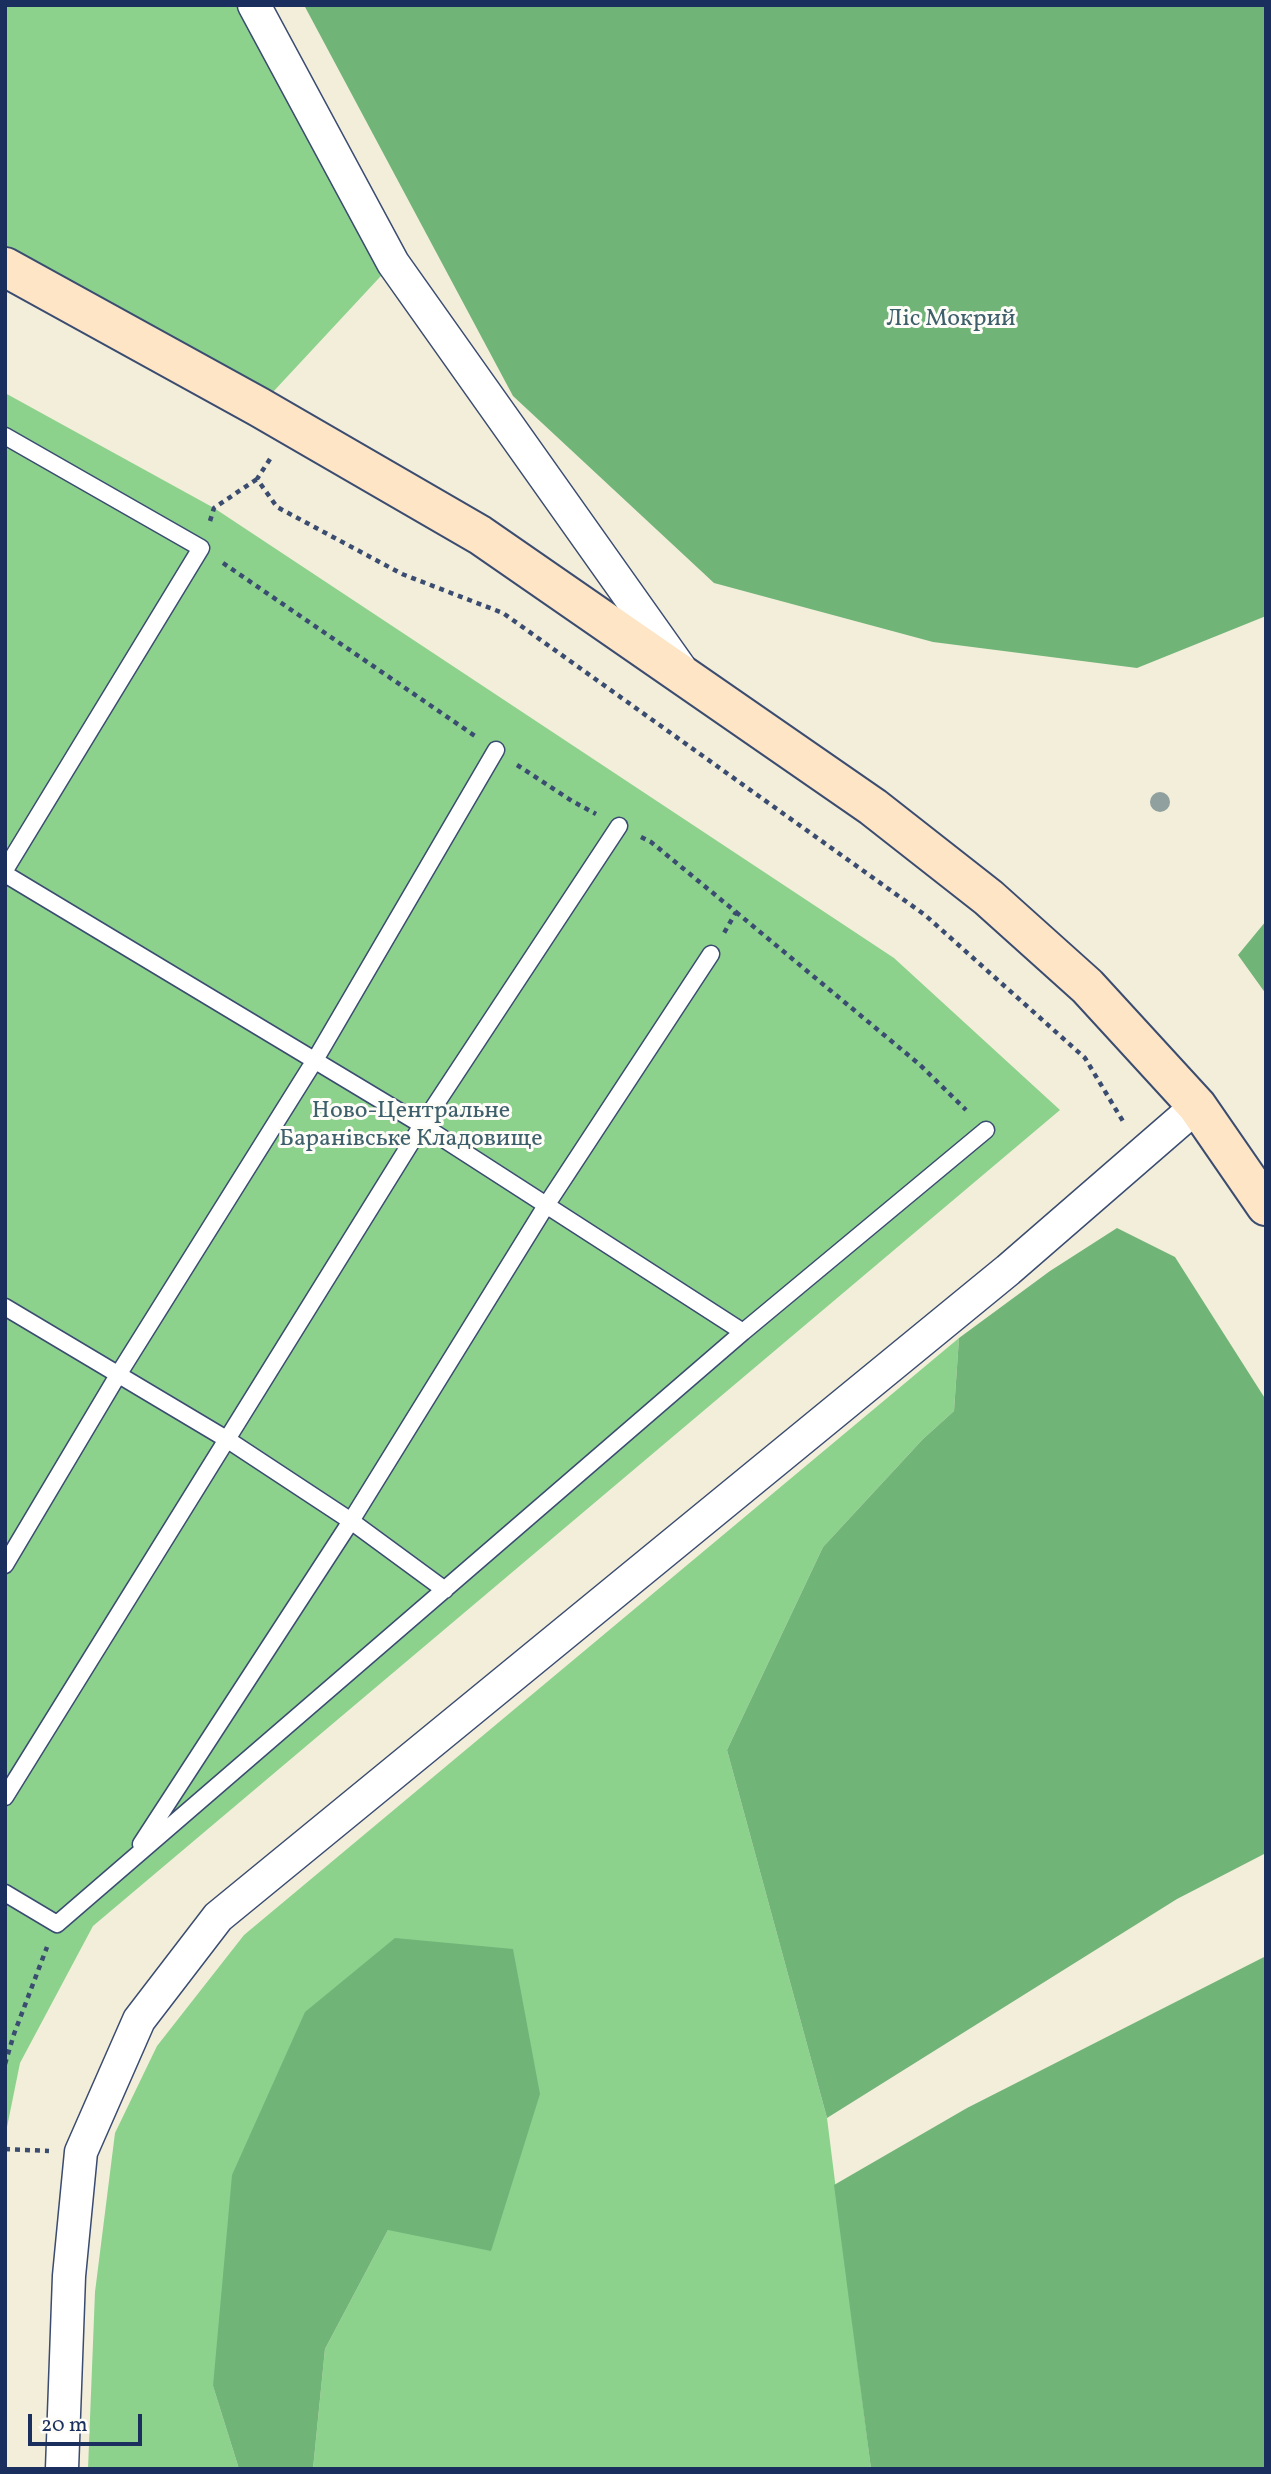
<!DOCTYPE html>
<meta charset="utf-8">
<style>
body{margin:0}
#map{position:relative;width:1271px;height:2474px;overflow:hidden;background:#f3eeda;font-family:Vollkorn,serif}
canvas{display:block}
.frame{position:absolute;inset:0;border:7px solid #1b2f5e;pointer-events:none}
.scale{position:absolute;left:28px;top:2414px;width:114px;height:32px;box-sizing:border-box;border:4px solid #1b2f5e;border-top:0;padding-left:9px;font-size:21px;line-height:24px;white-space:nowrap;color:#1b2f5e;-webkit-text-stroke:5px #fdfcf7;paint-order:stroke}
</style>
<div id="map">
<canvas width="1271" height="2474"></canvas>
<div class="frame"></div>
<div class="scale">20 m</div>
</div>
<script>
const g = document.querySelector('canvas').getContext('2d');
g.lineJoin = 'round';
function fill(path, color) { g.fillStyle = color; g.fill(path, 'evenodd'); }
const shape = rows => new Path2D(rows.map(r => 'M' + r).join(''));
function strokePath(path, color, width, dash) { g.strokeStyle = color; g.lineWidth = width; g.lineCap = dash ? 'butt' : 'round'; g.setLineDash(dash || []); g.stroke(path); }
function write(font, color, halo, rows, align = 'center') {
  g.font = font + ' Vollkorn,serif'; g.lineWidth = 6; g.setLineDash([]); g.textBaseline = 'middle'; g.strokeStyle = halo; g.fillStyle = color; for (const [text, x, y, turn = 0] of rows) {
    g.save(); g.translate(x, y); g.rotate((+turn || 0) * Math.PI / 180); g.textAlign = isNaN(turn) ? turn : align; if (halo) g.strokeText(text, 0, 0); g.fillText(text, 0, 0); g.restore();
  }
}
fill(shape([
 [5,5,254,5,393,263,259,407,5,267],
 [5,393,214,508,894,958,1060,1110,93,1926,20,2063,5,2137],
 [959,1338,954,1411,923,1439,823,1547,727,1750,827,2118,871,2469,313,2469,325,2349,388,2230,513,1950,213,2386,239,2469,88,2469,95,2292,115,2133,157,2046,244,1935]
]), '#8cd28d');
fill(shape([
 [304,5,1266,5,1266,616,1137,668,933,642,714,583,513,396],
 [1266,921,1266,994,1238,955],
 [1117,1228,1175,1257,1266,1400,1266,1853,1177,1899,827,2118,727,1750,823,1547,923,1439,954,1411,959,1338,1050,1271],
 [395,1938,513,1949,540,2094,491,2251,388,2230,325,2349,313,2469,239,2469,213,2386,232,2175,305,2012],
 [1266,1956,1266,2469,871,2469,834,2185,967,2108]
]), '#71b478');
const lane = shape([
 [5,436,201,548,5,870],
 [5,874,422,1125,743,1332,57,1924,5,1893],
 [5,1307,228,1440,351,1521,445,1590],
 [743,1332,986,1130],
 [5,1565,118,1375,315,1060,496,750],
 [5,1797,422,1125,619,826],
 [141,1844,351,1521,547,1204,711,954]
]);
const street = shape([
 [254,5,393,263,680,668],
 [62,2469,69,2276,81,2152,139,2020,218,1917,1008,1270,1197,1106]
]);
const secondary = shape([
 [5,267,259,407,480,535,873,807,989,898,1087,986,1197,1106,1266,1206]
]);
strokePath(lane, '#3b4c71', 19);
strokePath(street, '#3b4c71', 35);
strokePath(secondary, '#3b4c71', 42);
strokePath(shape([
 [270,459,257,479,277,507,402,574,503,613,925,915,1085,1058,1124,1123],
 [210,521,214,508,257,479],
 [223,563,475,736],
 [517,765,572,801,596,814],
 [641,837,651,842,736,912,724,933],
 [736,912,919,1064,966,1110],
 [5,2064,14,2034,47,1947],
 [5,2149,49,2151]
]), '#3b4c71', 4.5, [5, 5]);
strokePath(lane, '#fff', 16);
strokePath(street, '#fff', 32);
strokePath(secondary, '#fde5c5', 38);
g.fillStyle = '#8fa09e';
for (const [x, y] of [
 [1160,802]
]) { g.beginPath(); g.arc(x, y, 10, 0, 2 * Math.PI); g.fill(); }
write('24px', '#3d606c', '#fdfcf7', [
 ["Ліс Мокрий",951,321],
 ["Ново-Центральне",411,1113],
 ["Баранівське Кладовище",411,1141]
]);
</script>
